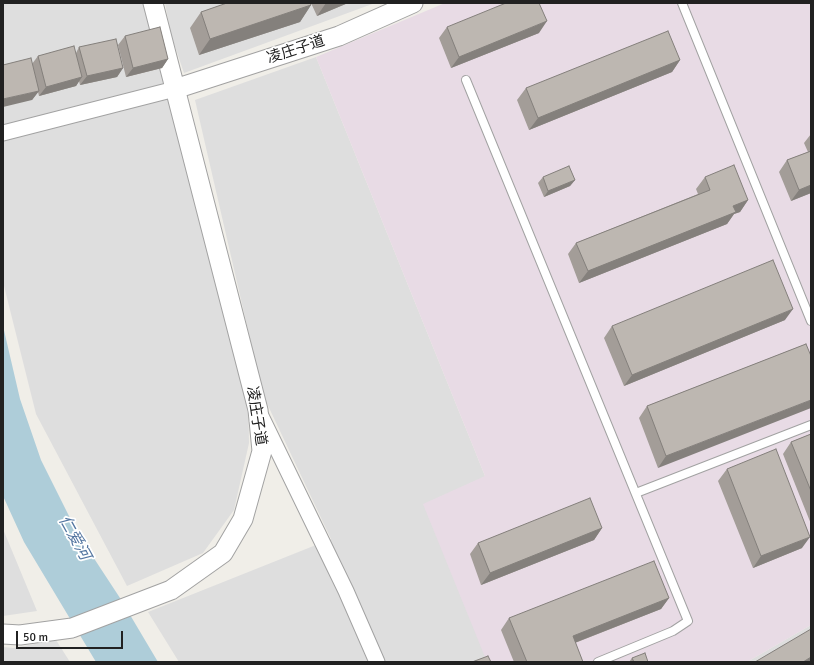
<!DOCTYPE html>
<meta charset="utf-8">
<style>
body{margin:0}
#map{position:relative;width:814px;height:665px;overflow:hidden;background:#f0eee8;font-family:Signika,sans-serif}
canvas{display:block}
.frame{position:absolute;inset:0;border:4px solid #212121;pointer-events:none}
.scale{position:absolute;left:16px;top:631px;width:107px;height:18px;box-sizing:border-box;border:2px solid #212121;border-top:0;padding-left:5px;font-size:12px;line-height:14px;white-space:nowrap;color:#212121;-webkit-text-stroke:3px #fff;paint-order:stroke}
</style>
<div id="map">
<canvas width="814" height="665"></canvas>
<div class="frame"></div>
<div class="scale">50 m</div>
</div>
<script>
const g = document.querySelector('canvas').getContext('2d');
g.lineJoin = 'round';
function fill(path, color) { g.fillStyle = color; g.fill(path, 'evenodd'); }
const shape = rows => new Path2D(rows.map(r => 'M' + r).join(''));
function strokePath(path, color, width, dash) { g.strokeStyle = color; g.lineWidth = width; g.lineCap = dash ? 'butt' : 'round'; g.setLineDash(dash || []); g.stroke(path); }
function write(font, color, halo, rows, align = 'center') {
  g.font = font + ' Signika,"Noto Sans SC",sans-serif'; g.lineWidth = 3.5; g.setLineDash([]); g.textBaseline = 'middle'; g.strokeStyle = halo; g.fillStyle = color; for (const [text, x, y, turn = 0] of rows) {
    g.save(); g.translate(x, y); g.rotate((+turn || 0) * Math.PI / 180); g.textAlign = isNaN(turn) ? turn : align; if (halo) g.strokeText(text, 0, 0); g.fillText(text, 0, 0); g.restore();
  }
}
fill(shape([
 [3,3,146,3,248,390,249,443,234,510,203,553,127,586,36,414,3,282],
 [165,3,375,3,184,73,171,35],
 [316,57,485,476,487,662,179,662,148,612,331,539,263,395,195,100],
 [3,529,37,611,3,616],
 [811,625,811,662,747,662],
 [56,640,70,662,3,662,3,647,13,648]
]), '#dedede');
fill(shape([
 [445,3,811,3,811,625,747,662,487,662,423,504,485,476,316,57]
]), '#e8dbe5');
fill(shape([
 [3,326,20,399,41,460,78,534,120,598,158,662,96,662,24,542,3,496]
]), '#aecdd9');
const service = shape([
 [682,3,811,321],
 [466,80,688,621,673,631,598,662],
 [636,493,811,425]
]);
const minor = shape([
 [3,133,175,89],
 [261,416,346,591,377,662]
]);
const tertiary = shape([
 [175,89,339,36,413,3],
 [3,634,20,635,72,628,171,590,223,553,243,519,262,451,258,410,153,3]
]);
strokePath(service, '#a2a2a2', 10);
strokePath(minor, '#a2a2a2', 17);
strokePath(tertiary, '#a2a2a2', 21);
strokePath(service, '#fff', 8);
strokePath(minor, '#fff', 15);
strokePath(tertiary, '#fff', 19);
fill(shape([
 [311,3,348,3,317,16],
 [311,5,300,22,199,55,190,28,201,12],
 [447,27,539,33,451,68,439,38],
 [125,36,168,59,162,68,126,77,118,45],
 [79,47,123,68,117,77,80,85,79,81,76,86,39,96,38,92,32,100,32,64,38,56,76,53],
 [680,60,672,72,529,130,517,100,526,88],
 [811,134,811,193,791,201,779,172,787,160,808,152,804,143],
 [543,177,575,180,570,186,544,197,538,183],
 [705,177,748,200,740,212,734,214,727,224,579,283,568,254,576,243,698,194,696,189],
 [785,320,624,386,604,338,612,326],
 [806,344,658,468,639,418,647,406],
 [811,434,811,524,783,454,791,442],
 [727,469,802,548,753,568,718,481],
 [602,528,594,540,481,585,470,554,478,543],
 [669,598,661,609,575,643,583,662,514,662,501,630,509,618],
 [632,658,648,662,629,662]
]), '#a39d98');
fill(shape([
 [326,3,348,3,317,16],
 [311,5,300,22,199,55,210,39],
 [547,21,539,33,451,68,459,57],
 [168,59,162,68,126,77,133,68],
 [680,60,672,72,529,130,538,118],
 [123,68,117,77,80,85,87,76],
 [82,77,76,86,39,96,46,87],
 [39,91,32,100,3,107,3,99],
 [575,180,570,186,544,197,548,191],
 [811,185,811,193,791,201,799,190],
 [748,200,740,212,734,214,727,224,579,283,588,271,733,206],
 [793,309,785,320,624,386,632,375],
 [811,400,811,408,658,468,666,456],
 [602,528,594,540,481,585,490,573],
 [810,537,802,548,753,568,761,556],
 [669,598,661,609,564,647,573,636],
 [811,657,811,662,803,662]
]), '#84807c');
const building = shape([
 [227,3,310,3,311,5,210,39,201,12,227,3],
 [506,3,539,3,547,21,459,57,447,27,506,3],
 [160,27,168,59,133,68,125,36,160,27],
 [668,31,680,60,538,118,526,88,668,31],
 [116,39,123,68,87,76,79,47,116,39],
 [74,46,82,77,46,87,38,56,74,46],
 [31,58,39,91,3,99,3,65,31,58],
 [811,151,811,185,799,190,787,160,811,151],
 [734,165,748,200,733,206,736,212,588,271,576,243,710,190,705,177,734,165],
 [569,166,575,180,548,191,543,177,569,166],
 [773,260,793,309,632,375,612,326,773,260],
 [806,344,811,356,811,400,666,456,647,406,806,344],
 [811,434,811,491,791,442,811,434],
 [776,449,810,537,761,556,727,469,776,449],
 [590,498,602,528,490,573,478,543,590,498],
 [654,561,669,598,573,636,583,662,527,662,509,618,654,561],
 [811,629,811,657,803,662,755,662,811,629],
 [645,653,648,662,634,662,632,658,645,653],
 [488,656,491,662,472,662,488,656]
]);
fill(building, '#bdb7b1');
strokePath(building, '#84807c', 1);
write('15px', '#212121', '#fff', [
 ["凌庄子道",296,50,-18],
 ["凌庄子道",256,416,81]
]);
write('italic 16px', '#5375a0', '#fff', [
 ["仁爱河",74,538,61]
]);
</script>
